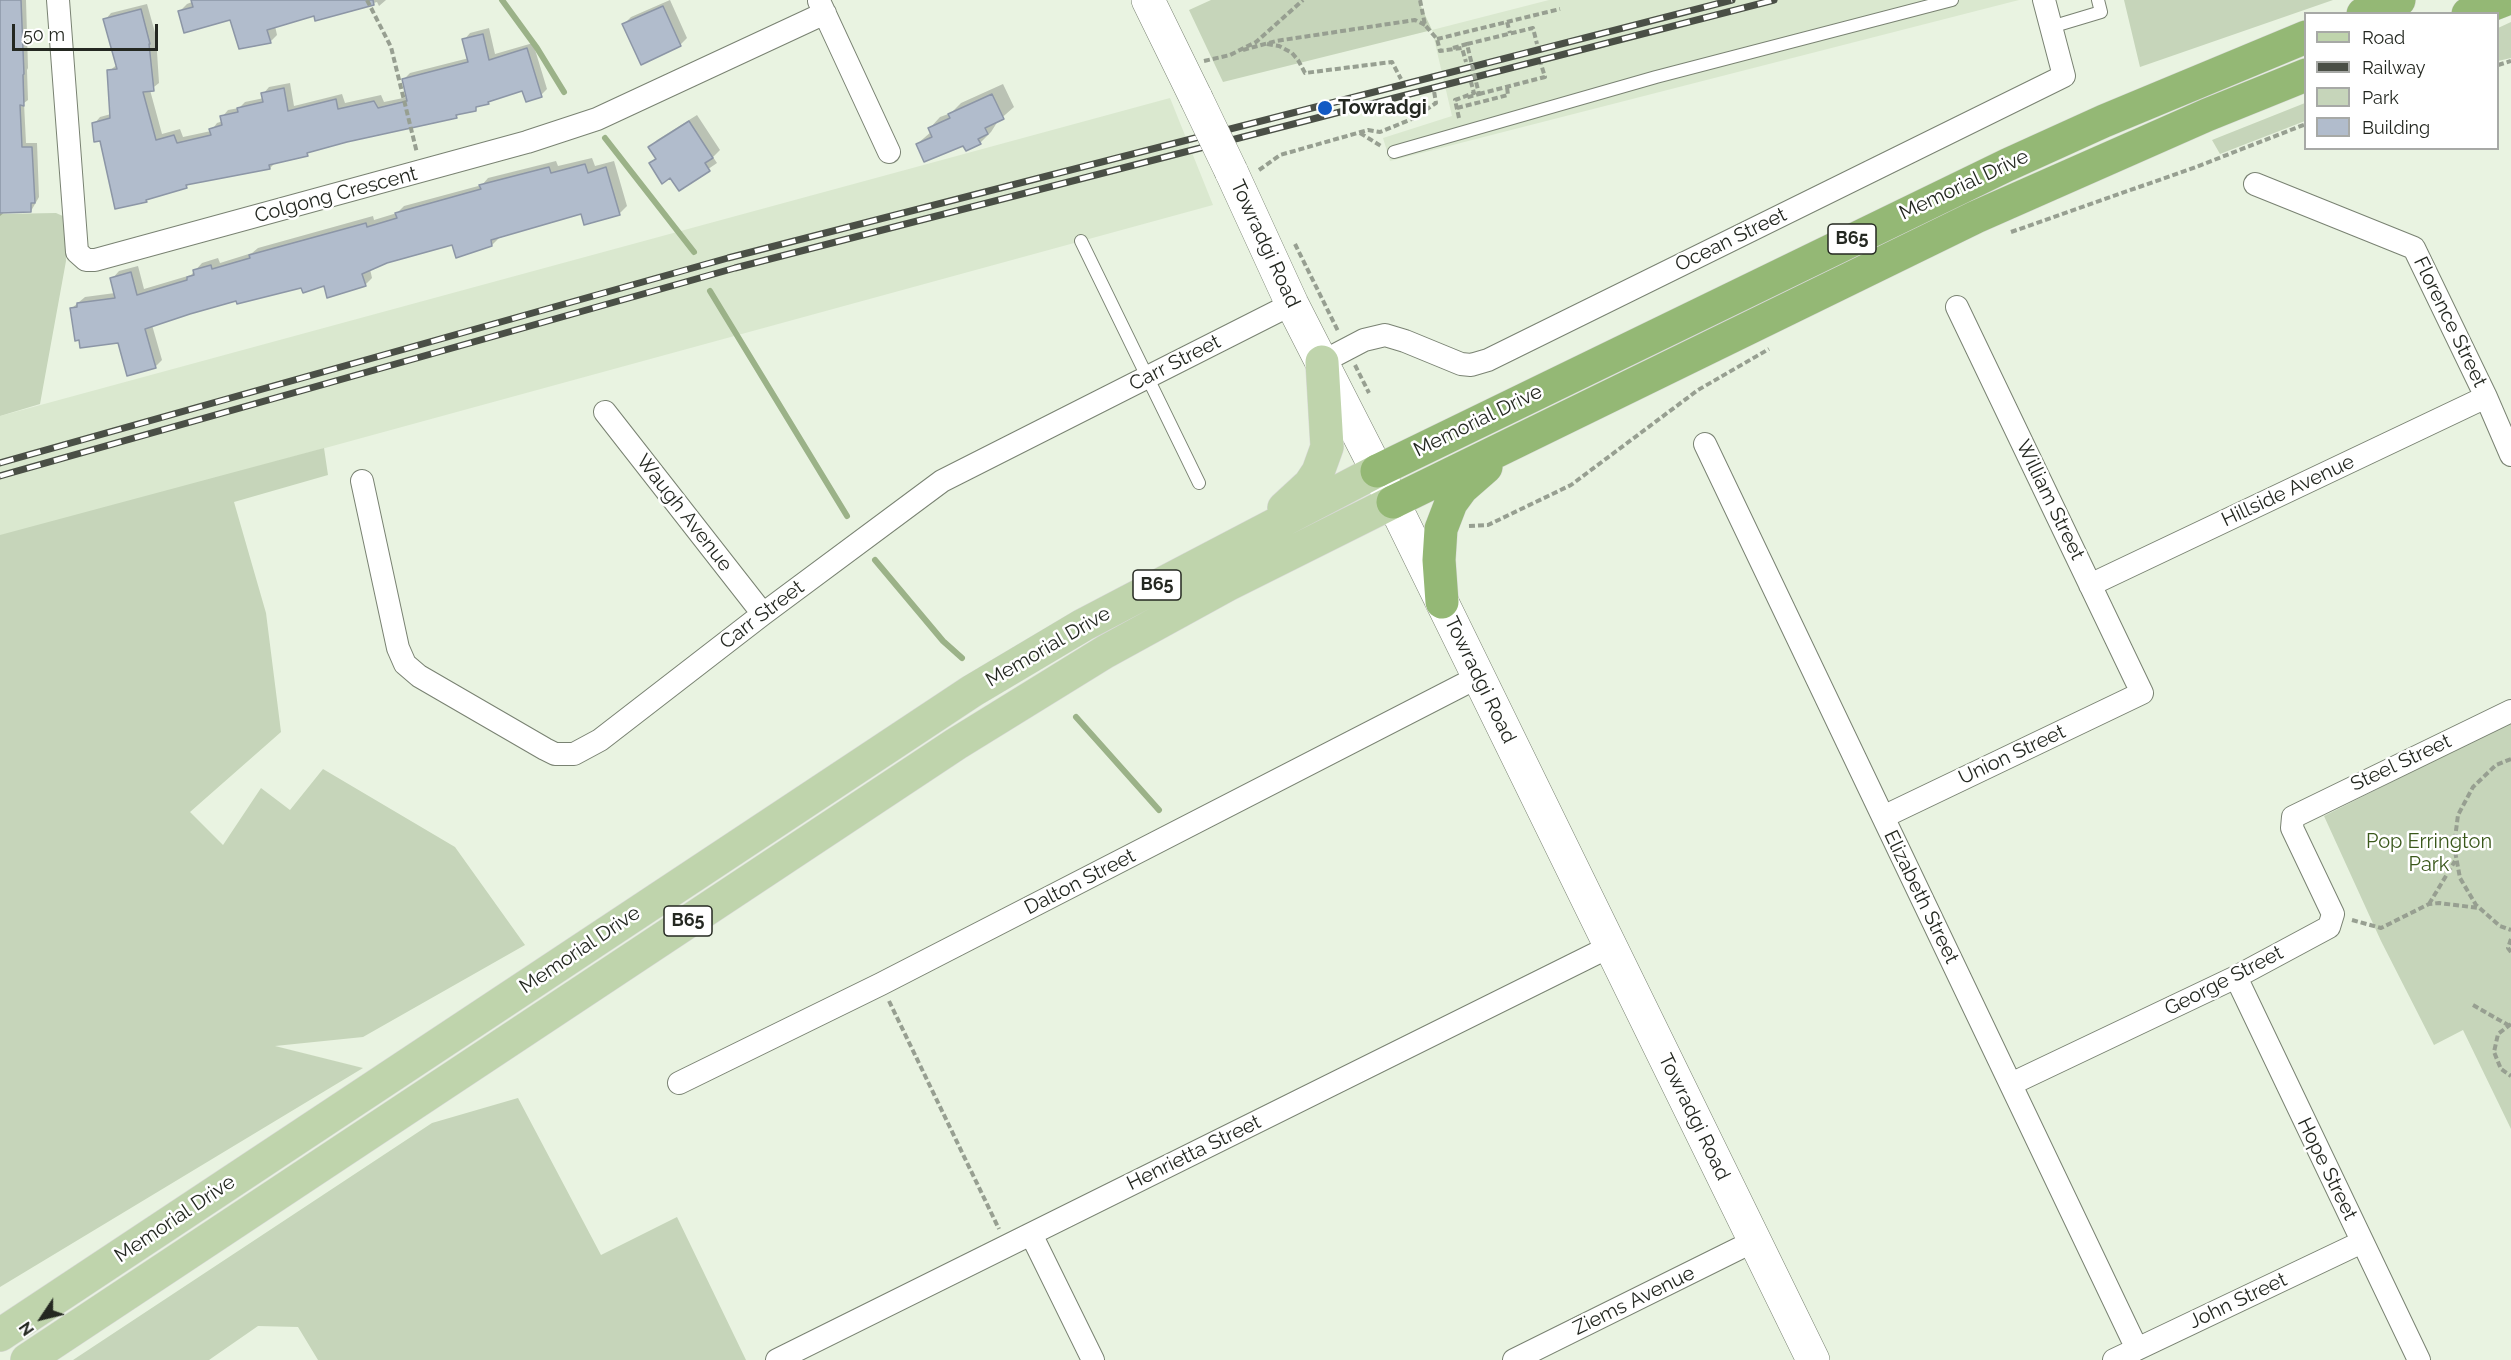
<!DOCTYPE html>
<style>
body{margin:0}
#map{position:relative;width:2511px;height:1360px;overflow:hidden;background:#e9f3e1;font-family:Raleway,sans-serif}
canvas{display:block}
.legend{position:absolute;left:2304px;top:12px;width:195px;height:138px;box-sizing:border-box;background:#fff;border:2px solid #a7a9a6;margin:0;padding:8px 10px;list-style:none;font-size:18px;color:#242821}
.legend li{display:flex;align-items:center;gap:12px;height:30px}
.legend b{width:30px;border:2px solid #a7a9a6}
.north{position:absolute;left:12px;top:1288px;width:60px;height:60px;-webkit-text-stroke:4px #fff;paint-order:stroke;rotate:235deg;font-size:16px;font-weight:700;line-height:24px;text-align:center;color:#242821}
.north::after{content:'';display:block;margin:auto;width:21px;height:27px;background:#242821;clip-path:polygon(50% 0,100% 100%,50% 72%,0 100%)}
.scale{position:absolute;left:12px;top:24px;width:146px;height:27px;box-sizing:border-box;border:3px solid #242821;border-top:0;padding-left:8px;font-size:18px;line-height:21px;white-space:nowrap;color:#242821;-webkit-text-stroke:4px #fff;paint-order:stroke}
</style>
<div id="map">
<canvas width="2511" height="1360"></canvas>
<ul class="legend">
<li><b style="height:8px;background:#bfd4ac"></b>Road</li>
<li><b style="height:8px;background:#4a4f46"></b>Railway</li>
<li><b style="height:16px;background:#c6d5ba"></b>Park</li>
<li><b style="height:16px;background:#b1bccc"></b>Building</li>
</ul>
<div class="north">N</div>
<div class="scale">50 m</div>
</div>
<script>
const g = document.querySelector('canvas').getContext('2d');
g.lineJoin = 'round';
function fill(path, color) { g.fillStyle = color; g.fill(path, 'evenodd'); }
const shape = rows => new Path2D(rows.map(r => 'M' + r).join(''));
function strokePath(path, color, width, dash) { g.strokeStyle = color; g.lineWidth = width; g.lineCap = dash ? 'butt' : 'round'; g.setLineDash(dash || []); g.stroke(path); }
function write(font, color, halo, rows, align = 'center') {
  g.font = font + ' Raleway,sans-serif'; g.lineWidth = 5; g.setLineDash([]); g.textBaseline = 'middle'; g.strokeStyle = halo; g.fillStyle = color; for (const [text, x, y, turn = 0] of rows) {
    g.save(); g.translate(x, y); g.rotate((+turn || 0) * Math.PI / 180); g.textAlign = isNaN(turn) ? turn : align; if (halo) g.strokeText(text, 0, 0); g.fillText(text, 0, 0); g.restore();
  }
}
fill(shape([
 [1549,0,2019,0,1390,161,1383,138,1452,116,1432,30],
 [1170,98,1213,205,0,537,0,416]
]), '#dae8cf');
fill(shape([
 [1211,0,1418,0,1432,30,1223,82,1189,10],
 [2124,0,2333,0,2140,67],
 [2511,22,2511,58,2498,61,2498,28],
 [2305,103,2305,121,2220,154,2212,140],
 [56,213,65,217,66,261,40,404,0,416,0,214],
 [324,448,328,475,234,502,266,613,281,732,190,812,223,845,261,788,290,810,323,769,455,847,525,945,363,1037,275,1046,363,1068,0,1287,0,535],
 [2511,722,2511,1129,2463,1030,2434,1045,2381,941,2324,816],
 [518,1098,601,1255,677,1217,746,1360,318,1360,298,1327,258,1326,209,1360,73,1360,432,1123]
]), '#c6d5ba');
fill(shape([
 [0,0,26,0,28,68,27,70,28,100,24,103,26,143,37,143,39,197,31,211,6,211,0,216],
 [197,0,386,0,379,6,377,2,317,19,315,14,275,26,277,35,270,42,253,47,231,18,180,11,187,4],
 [670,0,687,38,680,45,624,24,631,17],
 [147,4,156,36,159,83,150,90,162,134,180,129,183,137,211,131,217,123,223,121,222,117,228,110,239,108,245,102,264,98,263,94,269,87,290,83,294,106,342,94,345,103,381,95,384,102,408,97,404,79,410,73,469,58,464,40,470,33,489,28,495,54,533,43,547,89,541,95,523,89,492,99,488,103,460,113,456,117,311,150,307,154,276,162,270,168,190,183,186,187,150,197,146,201,101,139,94,124,100,117,111,114,109,71,118,64,105,20,111,13],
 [1003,84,1014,107,998,121,991,132,980,143,917,144,931,132,929,129,940,117,951,113,961,103],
 [697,115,720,150,713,157,717,163,679,189,671,176,651,163,657,157,650,147,657,140],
 [592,158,595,166,614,161,627,206,619,214,582,212,499,238,492,245,453,243,387,262,370,269,372,278,365,285,302,286,237,299,152,325,162,360,155,367,72,308,85,297,115,293,112,279,119,271,138,266,144,289,191,275,202,263,218,258,220,263,252,253,258,248,373,216,374,220,397,213,404,206,482,185,488,178,556,161,558,166]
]), '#0003');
strokePath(shape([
 [502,0,537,48,564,92],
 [605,138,694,252],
 [710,291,847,516],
 [875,560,943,641,962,658],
 [1076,717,1159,810]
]), '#9bb288', 6);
const building = shape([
 [0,0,21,0,24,74,23,75,24,106,20,105,22,147,32,147,35,203,31,203,31,212,0,213,0,0],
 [191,0,373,0,374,5,315,21,314,16,267,30,271,43,239,49,230,20,184,33,178,11,193,7,191,0],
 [663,6,681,46,641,65,622,24,663,6],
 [141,9,150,44,149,44,154,91,143,92,156,140,174,135,177,143,211,135,209,129,222,125,220,116,238,112,237,108,263,102,261,93,284,88,288,111,336,99,338,109,374,101,378,108,407,101,402,79,468,62,462,39,483,34,489,60,527,48,542,97,526,102,522,91,488,102,489,104,476,107,476,111,456,115,457,118,347,142,307,153,308,156,269,165,270,169,186,185,187,188,146,200,147,202,115,209,100,141,94,142,92,123,110,118,107,70,117,69,103,19,141,9],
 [992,94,1004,119,985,128,988,134,978,139,981,144,966,151,963,146,924,162,916,144,932,137,928,128,950,118,948,114,992,94],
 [689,121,713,158,705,163,710,171,679,191,670,178,662,184,649,163,656,159,648,147,689,121],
 [585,164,588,173,606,167,620,215,584,225,581,214,491,240,492,246,456,258,452,245,387,263,362,274,366,286,327,298,324,286,303,293,301,288,237,304,236,301,190,314,145,329,156,368,127,376,118,343,80,348,79,340,75,341,70,308,77,307,77,303,115,298,110,278,131,272,137,295,187,280,187,277,194,275,193,270,211,265,212,269,250,258,249,255,366,223,367,227,397,218,395,213,481,189,479,185,549,167,551,173,585,164]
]);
fill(building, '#b1bccc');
strokePath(building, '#8c96a6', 1.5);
const lane = shape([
 [2051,27,2101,12,2098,0],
 [1394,152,1656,77,1952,0],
 [1081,241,1199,483]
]);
const street = shape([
 [58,0,77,252,86,260,95,260,527,142,597,119,825,13],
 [819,1,889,152],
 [2255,184,2414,248,2486,397,2511,455],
 [1322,362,1364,340,1385,335,1405,341,1461,364,1471,365,1488,360,2064,76,2044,0],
 [605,412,763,614],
 [1705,444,2137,1349],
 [362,481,398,648,405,664,419,676,545,749,555,754,574,754,600,740,763,614,942,481,1292,304],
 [2090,585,2486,397],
 [1883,817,2142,693,1957,307],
 [2236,977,2419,1360],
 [679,1083,881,984,1478,677],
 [2011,1084,2236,977,2329,927,2333,914,2292,828,2293,817,2511,711],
 [1031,1234,1093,1360],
 [777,1360,1611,946],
 [1514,1360,1754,1241],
 [2114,1360,2362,1242]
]);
const secondary = shape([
 [1148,0,1196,98],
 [1231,171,1292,304,1393,502,1813,1360]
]);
const primary = shape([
 [1284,508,1310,484,1318,472,1327,447,1322,362],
 [0,1335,972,691,1083,625,1377,471],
 [27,1360,956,744,1105,652,1227,585,1393,502]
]);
const highway = shape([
 [2363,14,2399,0],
 [2468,14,2504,0],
 [1377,471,2007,165,2104,121,2306,37],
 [1393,502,1976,217,2207,115,2306,75],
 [1442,602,1439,560,1441,529,1451,503,1462,488,1486,467]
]);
strokePath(lane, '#798272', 14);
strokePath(street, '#798272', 24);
strokePath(secondary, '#798272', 34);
strokePath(primary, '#d8d8d7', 34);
strokePath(highway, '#d8d8d7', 34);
strokePath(shape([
 [367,0,391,47,417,153],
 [1420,0,1425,25,1437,39,1440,51,1462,48,1466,62],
 [1507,22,1510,33],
 [1437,39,1560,9],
 [1267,44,1279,46,1292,53,1298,60,1305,73,1392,62,1401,79],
 [1467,44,1533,28,1537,44],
 [1243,50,1276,41,1415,20,1425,25],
 [1204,61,1230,55,1256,42,1303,0],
 [2498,65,2511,61],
 [1479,94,1545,77,1541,64],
 [1457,108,1508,95,1507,87],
 [1459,118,1455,100,1474,93,1471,82],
 [1360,133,1381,146],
 [1259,170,1280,155,1368,130,1380,132,1412,119,1436,103,1434,91],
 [2011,232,2196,167,2306,124],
 [1295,244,1338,331],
 [1355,365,1369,393],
 [1469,526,1488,525,1571,485,1698,390,1769,349],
 [2511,759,2496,765,2473,787,2458,815,2454,846,2460,878,2476,905,2500,926,2511,930],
 [2429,904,2455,861],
 [2352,920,2381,928,2429,904,2439,903,2479,908],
 [2511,939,2508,948,2511,952],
 [889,1001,999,1229],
 [2473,1005,2508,1025],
 [2511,1024,2498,1034,2494,1052,2501,1069,2511,1076]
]), '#979f91', 4, [6, 3]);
strokePath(lane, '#fff', 12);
strokePath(street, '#fff', 22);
strokePath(secondary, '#fff', 33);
strokePath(primary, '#bfd4ac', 33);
strokePath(highway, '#94b875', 33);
const rail = shape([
 [0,463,728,258,1732,0],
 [0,476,735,268,1774,0]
]);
strokePath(rail, '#4a4f46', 7);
strokePath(rail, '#fff', 4.5, [14]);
const secondaryBridge = shape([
 [1196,98,1231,171]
]);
strokePath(secondaryBridge, '#798272', 34, []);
strokePath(shape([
 [1453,48,1467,44,1479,94,1465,98]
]), '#979f91', 4, [6, 3]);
strokePath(secondaryBridge, '#fff', 33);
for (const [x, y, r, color] of [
 [1325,108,8,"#135ac4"]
]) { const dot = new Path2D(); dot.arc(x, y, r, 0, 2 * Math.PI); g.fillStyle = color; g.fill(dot); strokePath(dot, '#fff', 2); }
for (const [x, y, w] of [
 [1852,239,48],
 [1157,585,48],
 [688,921,48]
]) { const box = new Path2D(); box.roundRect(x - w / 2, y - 15, w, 30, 4.5); g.fillStyle = '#fff'; g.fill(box); strokePath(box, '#242821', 1.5); }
write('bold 18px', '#242821', null, [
 ["B65",1852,239],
 ["B65",1157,585],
 ["B65",688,921]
]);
write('bold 20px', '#242821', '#fff', [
 ["Towradgi",1338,108]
], 'left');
write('20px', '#242821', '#fff', [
 ["Memorial Drive",1964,185,-25],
 ["Colgong Crescent",336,195,-15],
 ["Ocean Street",1731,240,-26],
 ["Towradgi Road",1265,244,65],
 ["Florence Street",2450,322,64],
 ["Carr Street",1175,363,-27],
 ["Memorial Drive",1478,421,-26],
 ["Hillside Avenue",2288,491,-25],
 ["William Street",2050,500,64],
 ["Waugh Avenue",684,513,52],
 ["Carr Street",762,615,-37],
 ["Memorial Drive",1048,647,-30],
 ["Towradgi Road",1480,680,64],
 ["Union Street",2012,755,-25],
 ["Steel Street",2401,763,-25],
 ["Dalton Street",1080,882,-27],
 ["Elizabeth Street",1921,897,64],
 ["Memorial Drive",580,950,-34],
 ["George Street",2224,981,-27],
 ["Towradgi Road",1694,1117,64],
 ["Henrietta Street",1194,1153,-26],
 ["Hope Street",2327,1169,64],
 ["Memorial Drive",175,1219,-34],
 ["Ziems Avenue",1634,1301,-26],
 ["John Street",2238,1301,-25]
]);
write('20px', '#3a581b', '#fff', [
 ["Pop Errington",2429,842],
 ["Park",2429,865]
]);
</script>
